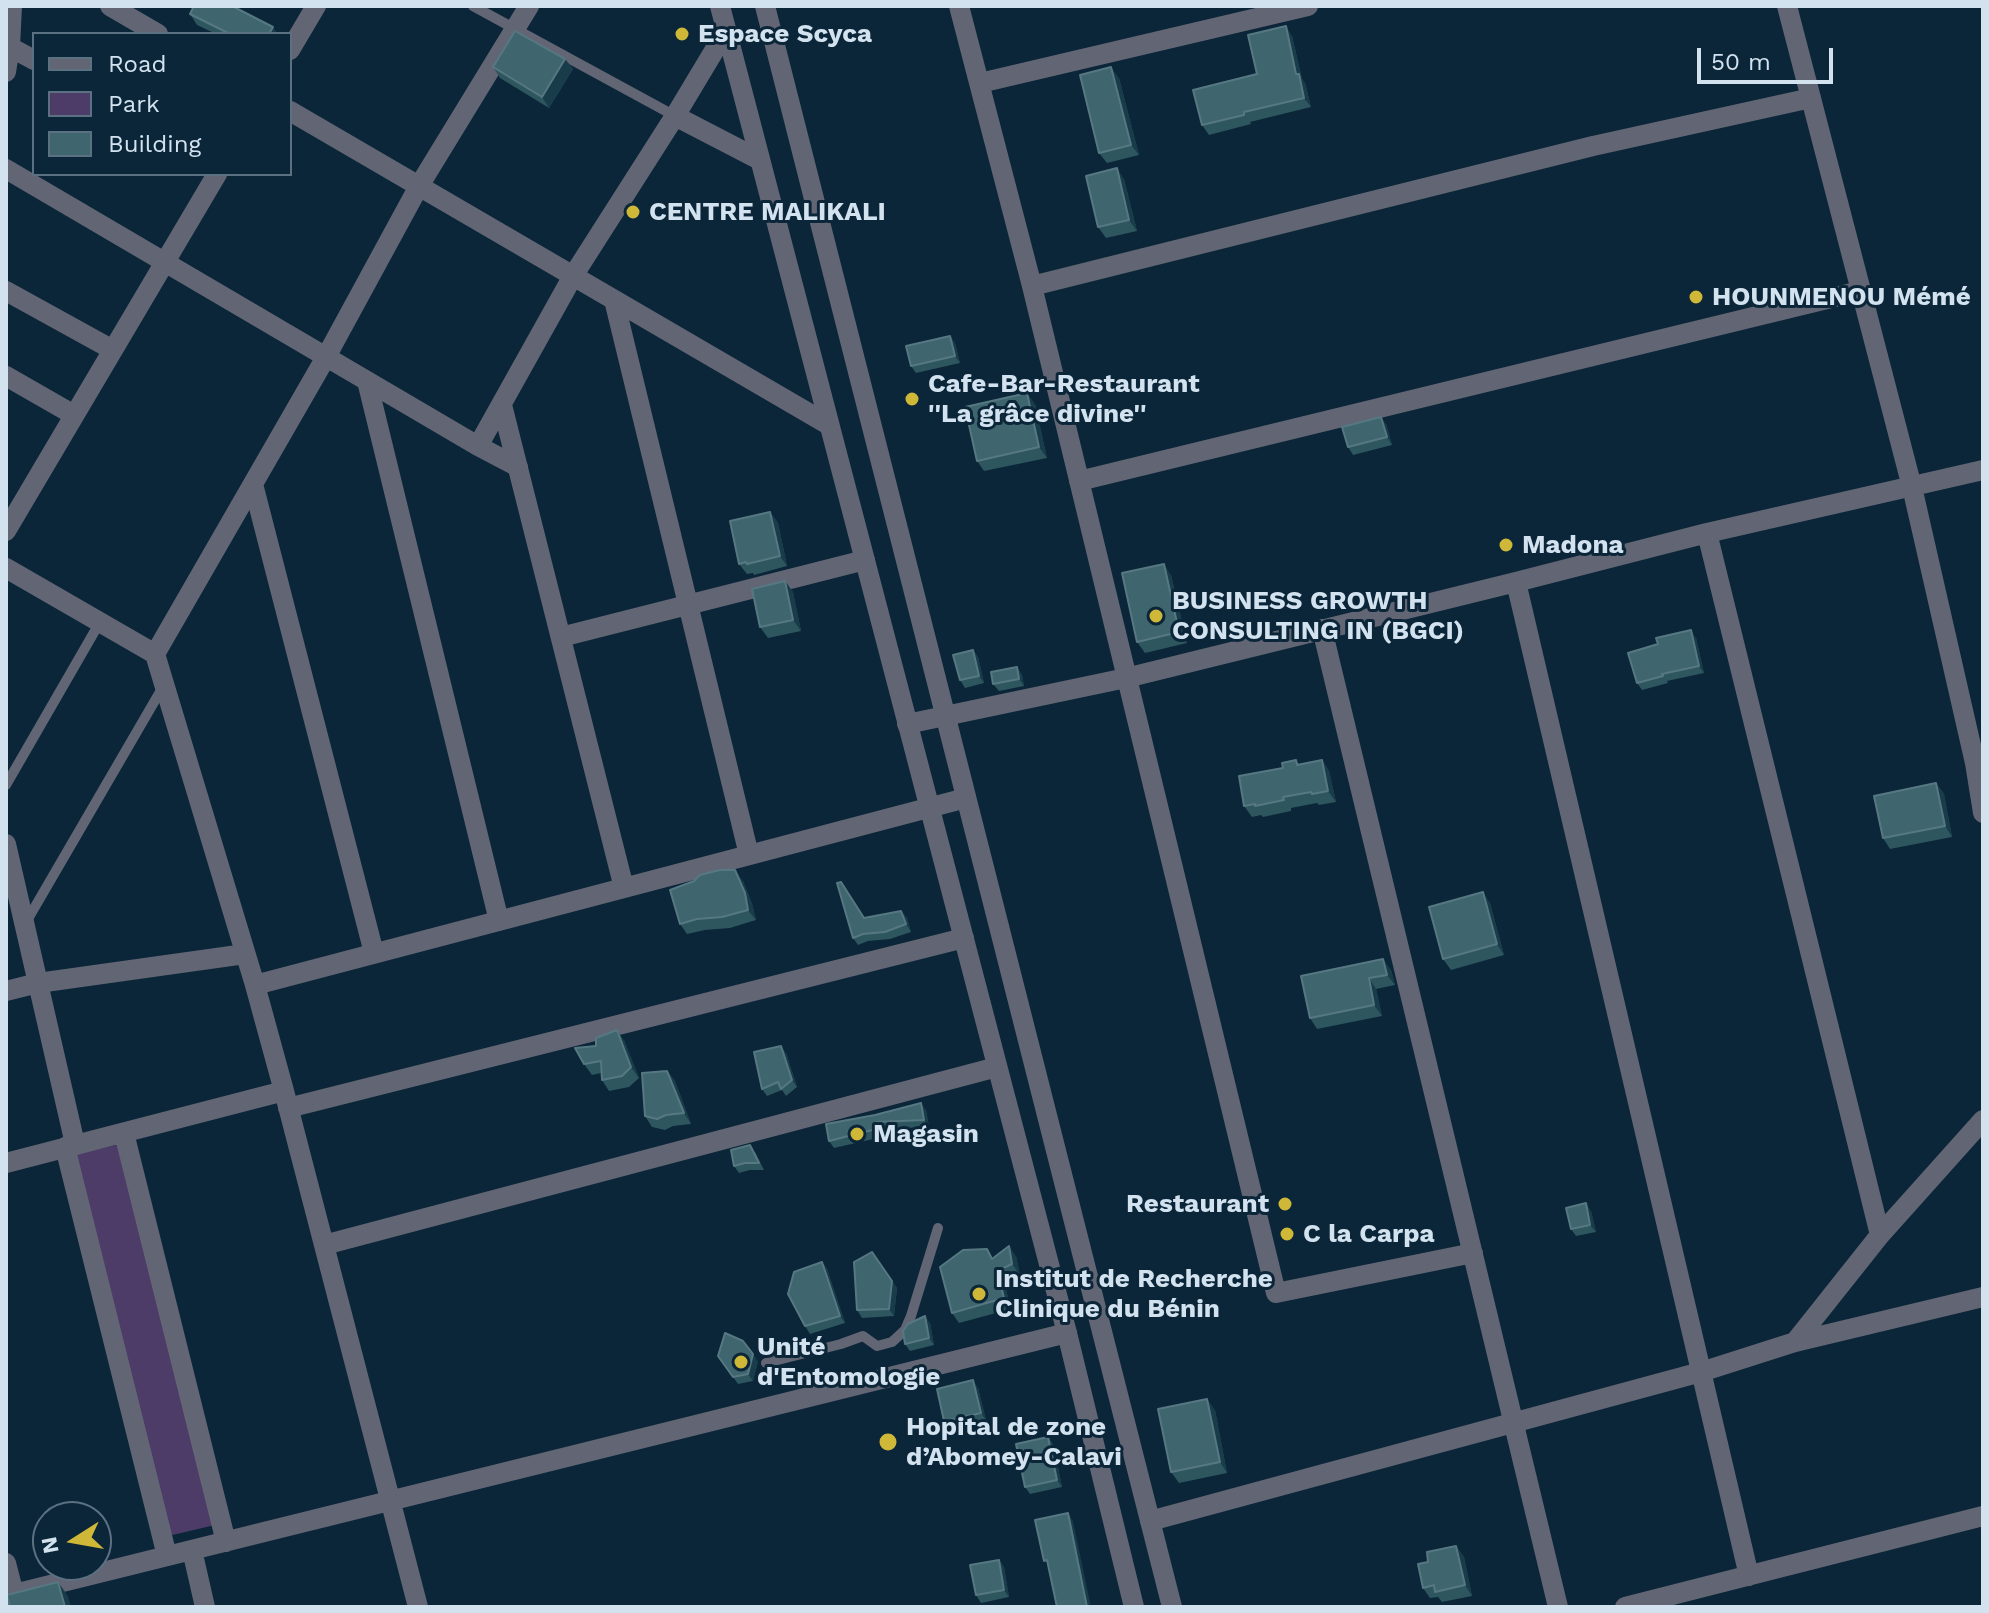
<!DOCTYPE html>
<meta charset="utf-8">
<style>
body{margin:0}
#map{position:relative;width:1989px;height:1613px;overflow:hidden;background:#0b2539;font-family:"Work Sans",sans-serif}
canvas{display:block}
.frame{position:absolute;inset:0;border:8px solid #d2e2ef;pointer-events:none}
.legend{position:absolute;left:32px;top:32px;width:260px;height:144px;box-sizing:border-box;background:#0b2539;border:2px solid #5b7182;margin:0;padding:10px 14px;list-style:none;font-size:24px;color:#d2e2ef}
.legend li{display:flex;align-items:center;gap:16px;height:40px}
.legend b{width:40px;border:2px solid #5b7182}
.north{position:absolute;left:32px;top:1501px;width:80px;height:80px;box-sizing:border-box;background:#0b2539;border:2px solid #5b7182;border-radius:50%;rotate:259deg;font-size:22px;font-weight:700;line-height:32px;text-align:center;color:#d2e2ef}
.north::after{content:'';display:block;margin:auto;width:28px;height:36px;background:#cfb837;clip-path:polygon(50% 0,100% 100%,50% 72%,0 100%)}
.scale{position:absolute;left:1697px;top:48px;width:136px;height:36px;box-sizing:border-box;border:4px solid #d2e2ef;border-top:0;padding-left:10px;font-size:24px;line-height:28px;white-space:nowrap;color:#d2e2ef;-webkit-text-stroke:6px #0b2539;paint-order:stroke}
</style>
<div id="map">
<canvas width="1989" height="1613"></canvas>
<div class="frame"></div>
<ul class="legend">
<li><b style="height:10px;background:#626674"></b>Road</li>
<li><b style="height:22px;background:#4d3b68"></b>Park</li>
<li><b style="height:22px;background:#3f656e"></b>Building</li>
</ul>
<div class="north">N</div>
<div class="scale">50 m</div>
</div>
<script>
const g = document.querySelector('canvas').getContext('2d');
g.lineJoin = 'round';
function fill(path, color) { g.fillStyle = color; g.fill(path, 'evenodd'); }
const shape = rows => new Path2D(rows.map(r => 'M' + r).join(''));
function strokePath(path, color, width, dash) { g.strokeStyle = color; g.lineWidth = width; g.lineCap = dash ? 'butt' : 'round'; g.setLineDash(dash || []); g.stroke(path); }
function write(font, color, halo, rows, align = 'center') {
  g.font = font + ' "Work Sans",sans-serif'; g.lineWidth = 6; g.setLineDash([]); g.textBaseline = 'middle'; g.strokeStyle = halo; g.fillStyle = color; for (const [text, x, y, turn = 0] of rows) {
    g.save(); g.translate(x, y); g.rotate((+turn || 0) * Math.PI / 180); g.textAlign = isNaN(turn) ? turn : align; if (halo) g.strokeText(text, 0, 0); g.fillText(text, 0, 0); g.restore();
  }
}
fill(shape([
 [121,1144,215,1525,168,1536,74,1155]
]), '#4d3b68');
strokePath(shape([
 [473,6,675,116],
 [6,785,100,622],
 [25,924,164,685],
 [766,1363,841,1344,863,1336,877,1346,892,1342,905,1330,911,1316,938,1228]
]), '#626674', 10);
strokePath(shape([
 [110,6,158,34],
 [959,6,1032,286,1276,1293,1473,1253],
 [1787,6,1912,487,1975,763,1983,813],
 [10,47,34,60],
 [290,50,316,6],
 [6,72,10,47,12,6],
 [980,83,1308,6],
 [290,111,829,425],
 [675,116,760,160],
 [6,169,478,446,518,467],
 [1032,286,1593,146,1811,98],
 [6,291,113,350],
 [614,300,749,855],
 [6,376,74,415],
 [367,381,499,921],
 [502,405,624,888],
 [478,446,573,276,675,116,726,31],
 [1079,481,1860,291],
 [253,484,374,953],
 [6,531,217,174],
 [1707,533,1880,1235],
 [6,568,155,654,255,985,284,1091,418,1607],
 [1516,582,1749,1576],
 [1322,629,1558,1607],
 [561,637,865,560],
 [155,654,326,357,419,186,529,6],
 [907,724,1126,678,1516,582,1707,533,1983,470],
 [6,844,75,1144],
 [255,985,966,798],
 [6,991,38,983,245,954],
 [288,1108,964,938],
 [124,1133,226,1542],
 [65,1147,167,1556],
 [6,1163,284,1091],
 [324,1245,997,1067],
 [1795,1342,1880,1235,1983,1120],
 [1150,1521,1701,1372,1795,1342,1983,1297],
 [192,1550,205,1607],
 [6,1563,14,1594],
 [6,1596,1067,1333],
 [1625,1607,1983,1516]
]), '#626674', 20);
strokePath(shape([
 [720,6,1067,1333,1134,1607],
 [765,6,1172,1607]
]), '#626674', 20);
fill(shape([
 [190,14,278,34,216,34,197,25],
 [1292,36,1302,79,1305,83,1311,107,1250,122,1251,124,1209,135,1202,125,1257,74],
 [565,59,573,69,549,108,500,78,493,67],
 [1119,78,1139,155,1107,163,1099,153],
 [1124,179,1137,231,1106,238,1098,227],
 [950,336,955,343,960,363,916,373,911,366],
 [1035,404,1047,458,984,471,977,461],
 [1386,424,1392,445,1353,455,1348,447],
 [770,512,778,523,787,566,754,575,753,573,747,574,739,564],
 [1171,575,1187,643,1145,653,1137,642],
 [785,581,793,592,801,631,768,638,760,627],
 [1696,638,1704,673,1667,681,1668,683,1642,690,1637,683],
 [973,650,978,657,984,683,965,688,960,680],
 [1017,667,1022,675,1024,686,999,691,993,684],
 [1296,760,1299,764,1322,760,1329,771,1336,802,1319,805,1317,803,1291,808,1291,811,1263,817,1261,815,1252,817,1244,806,1283,768],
 [1936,783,1944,794,1952,837,1890,849,1883,838],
 [743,881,752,904,756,920,730,928,705,930,687,934,680,924],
 [1490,903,1504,955,1451,970,1443,959],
 [901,911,907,918,911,932,890,939,868,941,858,945,853,938,864,918],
 [1391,970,1395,985,1376,989,1382,1016,1317,1029,1310,1018,1301,976],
 [624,1040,639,1078,629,1087,609,1091,602,1080,601,1073,592,1075,584,1064,596,1046],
 [786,1053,797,1087,786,1096,782,1090,767,1096,762,1089],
 [667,1071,675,1081,691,1124,673,1126,665,1130,652,1127,645,1116],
 [926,1110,929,1127,882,1129,882,1137,834,1148,829,1141,826,1124],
 [755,1152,764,1170,750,1170,739,1173,734,1166],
 [1591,1211,1596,1232,1576,1236,1571,1229],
 [872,1252,897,1288,894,1316,862,1318,857,1310],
 [1016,1256,1020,1275,1004,1282,1011,1309,959,1323,952,1313,993,1258],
 [822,1262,827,1269,845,1323,810,1334,805,1326],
 [930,1323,934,1345,910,1351,905,1344],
 [718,1356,758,1361,753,1381,738,1384],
 [978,1388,986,1420,949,1428,944,1421],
 [1215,1410,1227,1473,1179,1483,1171,1472],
 [1048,1437,1053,1444,1062,1487,1030,1494,1025,1487],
 [1456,1546,1464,1557,1472,1596,1442,1602,1438,1597,1430,1598,1423,1588,1428,1562],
 [999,1560,1004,1567,1009,1597,981,1603,976,1595]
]), '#2d565f');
fill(shape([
 [1286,26,1292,36,1302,79,1305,83,1311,107,1304,98,1296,74],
 [273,27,278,34,269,34],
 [565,59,573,69,549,108,542,97],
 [1111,67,1119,78,1139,155,1131,145],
 [1117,168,1124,179,1137,231,1129,220],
 [950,336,955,343,960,363,955,356],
 [1027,393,1035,404,1047,458,1039,447],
 [1381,417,1386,424,1392,445,1387,437],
 [770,512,778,523,787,566,780,556],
 [1164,564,1171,575,1187,643,1179,632],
 [785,581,793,592,801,631,793,620],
 [1691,630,1696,638,1704,673,1699,666],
 [973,650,978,657,984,683,979,676],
 [1017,667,1022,675,1024,686,1019,679],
 [1322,760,1329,771,1336,802,1328,791],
 [1936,783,1944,794,1952,837,1945,826],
 [735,870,743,881,752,904,756,920,748,910],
 [1483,892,1490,903,1504,955,1497,944],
 [901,911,907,918,911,932,906,924],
 [1383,959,1391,970,1395,985,1387,975],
 [1369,978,1376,989,1382,1016,1374,1005],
 [617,1030,624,1040,639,1078,631,1067],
 [781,1046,786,1053,797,1087,792,1080],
 [667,1071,675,1081,691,1124,684,1113],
 [921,1103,926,1110,929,1127,924,1120],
 [877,1122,882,1129,882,1137,876,1129],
 [1586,1203,1591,1211,1596,1232,1590,1225],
 [1009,1246,1016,1256,1020,1275,1012,1264],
 [822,1262,827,1269,845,1323,840,1316],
 [997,1271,1004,1282,1011,1309,1004,1298],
 [892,1281,897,1288,894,1316,889,1309],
 [925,1316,930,1323,934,1345,929,1338],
 [753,1354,758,1361,753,1381,748,1374],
 [973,1380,978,1388,986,1420,981,1413],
 [1207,1399,1215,1410,1227,1473,1220,1462],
 [1048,1437,1053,1444,1062,1487,1057,1480],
 [1068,1513,1073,1521,1091,1607,1087,1607],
 [1456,1546,1464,1557,1472,1596,1465,1585],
 [999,1560,1004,1567,1009,1597,1004,1590],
 [58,1582,68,1596,71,1607,65,1607]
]), '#183c49');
const building = shape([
 [194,6,232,6,273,27,269,34,230,34,190,14,194,6],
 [1286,26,1296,74,1299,74,1304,98,1244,112,1244,115,1202,125,1193,90,1257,74,1248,35,1286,26],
 [515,31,565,59,542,97,493,67,515,31],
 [1111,67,1131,145,1099,153,1080,75,1111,67],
 [1117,168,1129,220,1098,227,1086,176,1117,168],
 [950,336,955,356,911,366,906,346,950,336],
 [1027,393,1039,447,977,461,965,407,1027,393],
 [1381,417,1387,437,1348,447,1342,427,1381,417],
 [770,512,780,556,747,564,746,562,739,564,730,521,770,512],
 [1164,564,1179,632,1137,642,1122,573,1164,564],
 [785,581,793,620,760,627,752,589,785,581],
 [1691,630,1699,666,1662,674,1663,676,1637,683,1628,653,1658,644,1656,638,1691,630],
 [973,650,979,676,960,680,953,655,973,650],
 [1017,667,1019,679,993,684,991,672,1017,667],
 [1296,760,1297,765,1322,760,1328,791,1312,794,1311,792,1283,797,1284,800,1255,806,1255,804,1244,806,1239,776,1283,768,1282,763,1296,760],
 [1936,783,1945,826,1883,838,1874,796,1936,783],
 [720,870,735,870,745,893,748,910,722,917,697,919,680,924,670,890,694,881,700,875,720,870],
 [841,882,864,918,901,911,906,924,885,932,863,934,853,938,837,883,841,882],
 [1483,892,1497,944,1443,959,1429,907,1483,892],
 [1383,959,1387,975,1369,978,1374,1005,1310,1018,1301,976,1383,959],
 [617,1030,631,1067,622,1076,602,1080,601,1061,584,1064,575,1048,596,1046,596,1038,617,1030],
 [781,1046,792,1080,781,1089,778,1082,762,1089,754,1052,781,1046],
 [667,1071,684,1113,666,1115,657,1119,645,1116,642,1073,667,1071],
 [921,1103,924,1120,877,1122,876,1129,829,1141,826,1124,875,1115,921,1103],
 [750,1145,759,1163,745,1163,734,1166,731,1150,750,1145],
 [1586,1203,1590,1225,1571,1229,1566,1208,1586,1203],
 [1009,1246,1012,1264,997,1271,1004,1298,952,1313,940,1267,963,1250,987,1249,992,1259,1009,1246],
 [872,1252,892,1281,889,1309,857,1310,854,1262,872,1252],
 [822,1262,840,1316,805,1326,788,1294,794,1272,822,1262],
 [925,1316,929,1338,905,1344,903,1331,908,1324,925,1316],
 [725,1333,743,1341,753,1354,748,1374,733,1377,718,1356,725,1333],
 [973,1380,981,1413,944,1421,937,1389,973,1380],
 [1207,1399,1220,1462,1171,1472,1158,1409,1207,1399],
 [1048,1437,1057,1480,1025,1487,1016,1444,1048,1437],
 [1068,1513,1087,1607,1057,1607,1047,1560,1044,1561,1035,1520,1068,1513],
 [1456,1546,1465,1585,1435,1592,1434,1585,1423,1588,1418,1564,1428,1562,1427,1552,1456,1546],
 [999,1560,1004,1590,976,1595,970,1565,999,1560],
 [58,1582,65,1607,10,1607,7,1595,58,1582]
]);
fill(building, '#3f656e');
strokePath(building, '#567882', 2);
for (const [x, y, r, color] of [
 [682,34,8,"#cfb837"],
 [633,212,8,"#cfb837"],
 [1696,297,8,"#cfb837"],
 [912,399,8,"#cfb837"],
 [1506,545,8,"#cfb837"],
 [1156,616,8,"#cfb837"],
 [857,1134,8,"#cfb837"],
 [1285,1204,8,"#cfb837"],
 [1287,1234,8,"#cfb837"],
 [979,1294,8,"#cfb837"],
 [741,1362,8,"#cfb837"],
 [888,1442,10,"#cfb837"]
]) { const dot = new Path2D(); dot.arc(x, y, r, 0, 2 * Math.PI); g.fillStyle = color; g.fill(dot); strokePath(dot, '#0b2539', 3); }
write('bold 26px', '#d2e2ef', '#0b2539', [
 ["Espace Scyca",698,34],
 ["CENTRE MALIKALI",649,212],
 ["HOUNMENOU Mémé",1712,297],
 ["Cafe-Bar-Restaurant",928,384],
 ["''La grâce divine''",928,414],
 ["Madona",1522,545],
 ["BUSINESS GROWTH",1172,601],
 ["CONSULTING IN (BGCI)",1172,631],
 ["Magasin",873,1134],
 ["Restaurant",1269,1204,"right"],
 ["C la Carpa",1303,1234],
 ["Institut de Recherche",995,1279],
 ["Clinique du Bénin",995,1309],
 ["Unité",757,1347],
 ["d'Entomologie",757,1377],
 ["Hopital de zone",906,1427],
 ["d’Abomey-Calavi",906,1457]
], 'left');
</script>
